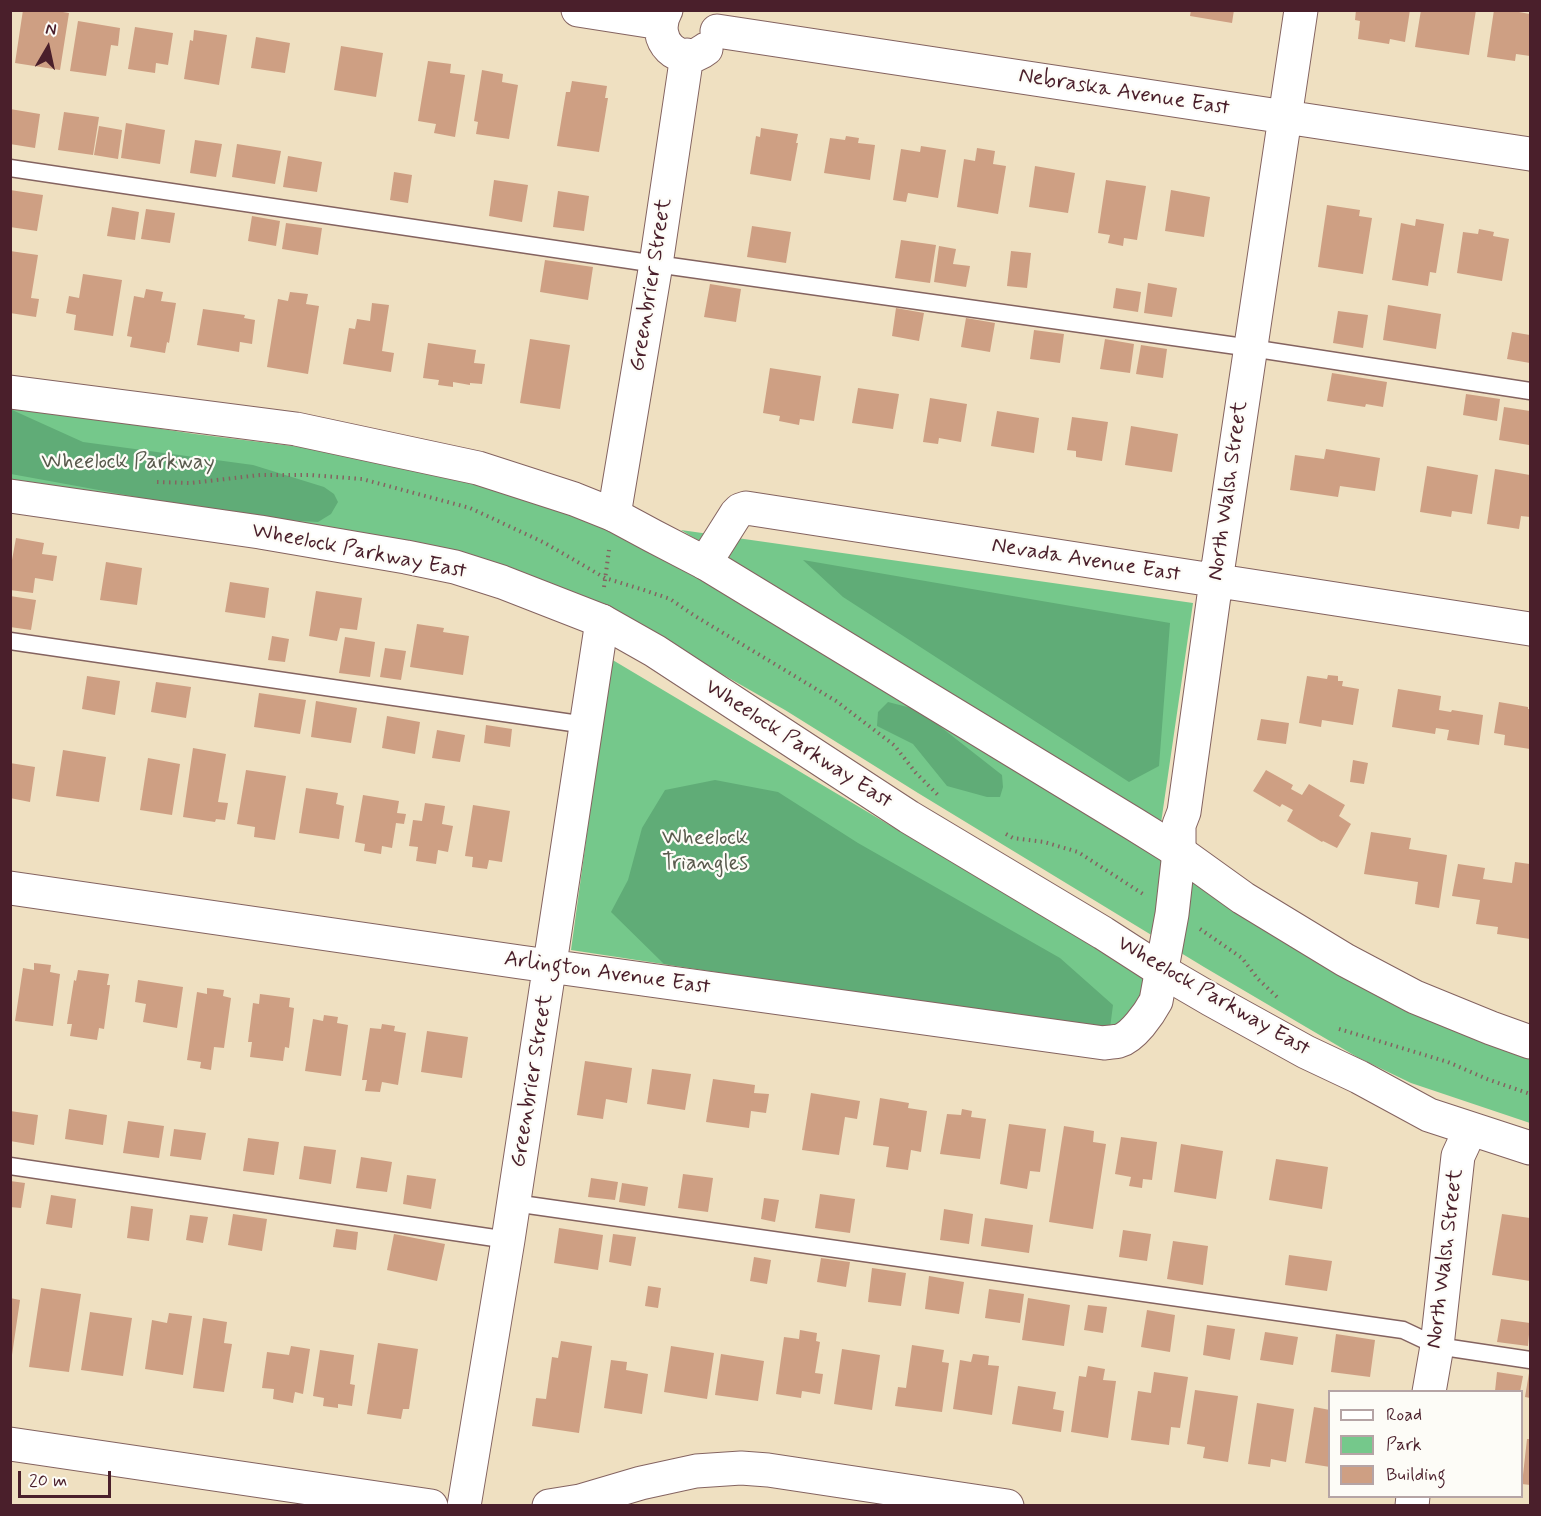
<!DOCTYPE html>
<style>
body{margin:0}
#map{position:relative;width:1541px;height:1516px;overflow:hidden;background:#efe0c1;font-family:Mynerve,sans-serif}
canvas{display:block}
.frame{position:absolute;inset:0;border:12px solid #4a1f2b;pointer-events:none}
.legend{position:absolute;left:1328px;top:1390px;width:195px;height:108px;box-sizing:border-box;background:#fdfcf7;border:2px solid #b5a4a5;margin:0;padding:8px 10px;list-style:none;font-size:18px;color:#4a1f2b}
.legend li{display:flex;align-items:center;gap:12px;height:30px}
.legend b{width:30px;border:2px solid #b5a4a5}
.north{position:absolute;left:18px;top:18px;width:60px;height:60px;-webkit-text-stroke:4px #fdfcf7;paint-order:stroke;rotate:9deg;font-size:16px;font-weight:700;line-height:24px;text-align:center;color:#4a1f2b}
.north::after{content:'';display:block;margin:auto;width:21px;height:27px;background:#4a1f2b;clip-path:polygon(50% 0,100% 100%,50% 72%,0 100%)}
.scale{position:absolute;left:18px;top:1471px;width:93px;height:27px;box-sizing:border-box;border:3px solid #4a1f2b;border-top:0;padding-left:8px;font-size:18px;line-height:21px;white-space:nowrap;color:#4a1f2b;-webkit-text-stroke:4px #fdfcf7;paint-order:stroke}
</style>
<div id="map">
<canvas width="1541" height="1516"></canvas>
<div class="frame"></div>
<ul class="legend">
<li><b style="height:8px;background:#fff"></b>Road</li>
<li><b style="height:16px;background:#75c88b"></b>Park</li>
<li><b style="height:16px;background:#ce9f83"></b>Building</li>
</ul>
<div class="north">N</div>
<div class="scale">20 m</div>
</div>
<script>
const ctx = document.querySelector('canvas').getContext('2d');
ctx.lineJoin = 'round';
function fillPath(path, color) { ctx.fillStyle = color; ctx.fill(path, 'evenodd'); }
function strokePath(path, color, width, dash) { ctx.strokeStyle = color; ctx.lineWidth = width; ctx.lineCap = dash ? 'butt' : 'round'; ctx.setLineDash(dash || []); ctx.stroke(path); }
function drawText(font, color, halo, rows, align = 'center') {
  ctx.font = font + ' Mynerve,sans-serif'; ctx.lineWidth = 4.5; ctx.setLineDash([]); ctx.textBaseline = 'middle'; ctx.strokeStyle = halo; ctx.fillStyle = color; for (const [text, x, y, turn = 0] of rows) {
    ctx.save(); ctx.translate(x, y); ctx.rotate((+turn || 0) * Math.PI / 180); ctx.textAlign = isNaN(turn) ? turn : align; if (halo) ctx.strokeText(text, 0, 0); ctx.fillText(text, 0, 0); ctx.restore();
  }
}
fillPath(new Path2D(`
 M10,406L195,434L317,449L430,469L595,519L664,551L1530,1053V1123L1411,1083L1357,1057L1204,967L918,793L785,710L590,599L11,484Z
 M681,530L1193,603L1161,823Z
 M611,659L1146,978L1138,1015L1110,1028L899,1000L571,950Z`), '#75c88b');
fillPath(new Path2D(`
 M10,409L83,442L253,465L324,487L334,494L338,502L331,514L318,522L252,518L11,474Z
 M803,560L1170,623L1159,766L1129,782L843,597Z
 M888,702L919,710L1002,775L1003,787L1000,797H987L947,786L913,744L877,726L878,712Z
 M715,780L778,792L858,843L1060,958L1113,1005L1110,1028L899,1000L664,964L611,912L628,880L642,828L665,790Z`), '#60ac77');
fillPath(new Path2D(`
 M23,10H51L69,13L60,70L15,63Z
 M1191,10H1234L1232,23L1190,16Z
 M1356,10H1410L1405,42L1390,39L1389,44L1358,39L1360,21L1355,20Z
 M1421,10H1476L1469,55L1415,47Z
 M1494,10H1508L1530,14V56L1516,54L1515,61L1487,57Z
 M78,21L120,28L118,46L111,45L106,76L70,71Z
 M135,27L173,33L168,65L156,63L155,73L128,69Z
 M194,30L227,35L219,85L184,79L190,40L193,41Z
 M256,37L290,43L285,73L251,68Z
 M341,46L383,53L376,97L334,90Z
 M428,61L451,64L450,73L465,75L455,137L434,133L436,124L418,121Z
 M482,70L503,74L502,82L518,85L509,139L476,134L478,122L474,121Z
 M572,81L607,86L605,98H608L599,152L557,146L566,92H570Z
 M10,109L40,114L35,148L10,144Z
 M64,112L99,117L93,155L58,150Z
 M126,123L165,130L160,164L121,158Z
 M99,126L122,130L118,159L94,155Z
 M761,128L798,134L796,143H798L791,181L750,174L756,136L760,137Z
 M846,136L859,138L858,143L875,145L870,180L824,173L830,138L845,140Z
 M195,140L222,144L216,177L190,173Z
 M237,144L281,151L275,184L232,177Z
 M921,146L946,150L938,198L908,193L906,202L893,200L901,149L920,152Z
 M977,148L995,151L993,164L1006,166L998,214L957,207L964,159L975,161Z
 M288,156L322,162L317,192L283,187Z
 M1035,166L1075,173L1068,213L1029,207Z
 M394,172L412,175L408,203L390,200Z
 M494,180L528,185L522,222L489,216Z
 M1106,180L1146,186L1137,240L1124,238L1123,246L1108,243L1110,235L1098,233Z
 M10,190L43,195L37,231L10,227Z
 M1171,190L1210,197L1204,237L1165,231Z
 M558,191L589,196L584,231L553,227Z
 M1327,205L1360,210L1359,216L1372,218L1363,274L1318,267Z
 M112,207L139,212L135,240L107,236Z
 M146,209L175,213L170,243L141,239Z
 M252,216L280,221L276,246L248,241Z
 M1416,219L1444,224L1436,273L1430,272L1428,286L1392,280L1401,223L1415,226Z
 M286,223L322,228L318,255L282,249Z
 M752,226L791,232L786,263L747,257Z
 M1479,229L1494,232L1493,236L1509,239L1502,281L1457,273L1463,232L1478,234Z
 M901,240L936,245L930,283L895,278Z
 M939,246L956,249L953,264L970,266L966,287L934,282Z
 M10,251L38,255L31,298L39,299L36,317L10,313Z
 M1011,251L1031,253L1027,288L1007,286Z
 M545,260L593,267L588,300L540,292Z
 M83,274L122,280L113,336L74,330L76,315L66,313L69,296L79,298Z
 M1148,283L1177,288L1172,317L1144,313Z
 M710,284L741,289L736,322L704,317Z
 M1116,288L1141,292L1138,312L1113,308Z
 M146,289L163,292L161,301L176,303L169,343L167,342L165,353L130,347L132,337L127,336L134,296L144,298Z
 M290,292L308,294L306,304L319,306L308,374L267,367L278,299L288,301Z
 M372,303L389,305L382,351L394,353L391,372L343,364L349,328L355,329L357,319L370,321Z
 M1388,305L1441,314L1436,349L1383,340Z
 M896,308L924,313L919,341L892,336Z
 M203,309L245,315L244,318L255,320L252,344L240,342L239,352L197,345Z
 M1338,311L1368,315L1363,348L1333,343Z
 M966,318L995,323L990,352L961,347Z
 M1034,330L1064,334L1060,363L1030,359Z
 M1512,332L1530,335V363L1507,359Z
 M530,339L570,345L560,409L520,403Z
 M1105,339L1134,344L1130,373L1100,369Z
 M428,343L476,350L474,363L485,364L482,384L470,383V385L453,382V387L438,385L439,380L423,378Z
 M1141,345L1167,349L1163,378L1136,374Z
 M770,368L821,376L814,421L800,419L799,425L779,421L780,416L763,413Z
 M1332,373L1387,382L1383,407L1366,404L1365,407L1327,401Z
 M858,388L899,394L893,429L852,423Z
 M1466,394L1500,399L1497,421L1463,415Z
 M930,398L967,404L961,442L939,438L938,444L923,442Z
 M1504,407L1530,411L1529,445L1499,440Z
 M997,411L1039,418L1034,453L991,446Z
 M1072,417L1108,422L1102,461L1076,457V451L1067,450Z
 M1131,426L1178,434L1172,472L1125,465Z
 M1326,449L1380,458L1375,491L1340,486L1338,497L1290,490L1295,455L1324,459Z
 M1427,466L1478,475L1472,514L1452,511L1451,517L1420,512Z
 M1495,469L1530,475V517L1521,516L1519,529L1487,524Z
 M16,538L44,543L42,554L57,556L53,581L35,578L33,593L10,590V571Z
 M106,562L142,568L137,605L100,600Z
 M230,582L269,588L265,618L225,612Z
 M316,591L362,598L357,630L340,628L337,641L309,636Z
 M10,596L36,600L31,630L10,627Z
 M417,624L444,628L443,632L469,636L463,675L410,667Z
 M272,636L289,639L285,662L268,660Z
 M345,637L375,642L370,677L339,673Z
 M385,648L406,651L401,680L380,677Z
 M1328,675L1338,676V681H1343L1342,686L1359,689L1353,725L1322,720L1321,727L1299,723L1307,676L1327,679Z
 M87,676L120,681L115,715L82,709Z
 M156,682L191,687L186,718L151,712Z
 M1398,689L1441,696L1439,710L1451,712L1452,710L1483,715L1479,745L1447,740L1449,730L1436,728L1435,734L1392,727Z
 M259,693L306,700L300,734L254,727Z
 M316,701L357,708L351,743L311,737Z
 M1499,702L1528,707V709H1530V749L1504,745L1505,735L1494,733Z
 M387,716L420,722L415,754L382,748Z
 M1261,719L1289,723L1286,744L1257,740Z
 M486,725L512,729L510,747L484,743Z
 M437,730L465,735L460,762L432,758Z
 M193,748L226,754L218,802L228,803L225,820L216,819L215,822L183,817Z
 M63,750L106,757L99,802L56,796Z
 M148,758L180,764L172,815L140,810Z
 M1353,760L1368,763L1364,784L1350,782Z
 M10,763L35,767L30,802L10,798Z
 M246,770L286,776L275,840L254,837L255,827L237,824Z
 M1266,770L1293,785L1291,789L1302,795L1309,784L1345,805L1339,816L1351,824L1337,848L1323,841L1322,842L1287,821L1293,810L1282,804L1280,807L1253,791Z
 M306,788L338,793L336,804L344,806L339,839L299,833Z
 M363,795L399,801L397,813L406,814L404,824L396,823L392,848L382,846L381,854L364,851L365,844L355,842Z
 M425,803L445,806L442,824L453,826L448,852L438,850L436,864L416,861L418,847L409,846L413,820L422,821Z
 M473,805L510,811L502,862L489,860L487,869L472,867L473,857L465,856Z
 M1371,832L1411,838L1409,849L1447,855L1439,908L1415,904L1418,882L1364,874Z
 M1515,862L1530,864V939L1497,934L1498,927L1476,924L1480,900L1452,896L1458,864L1485,868L1483,879L1512,883Z
 M34,963L51,965L50,972L60,974L53,1026L15,1021L23,968L34,970Z
 M78,970L109,974L107,985H110L104,1029L99,1028L97,1040L70,1036L72,1024H67L74,980L76,981Z
 M138,980L183,987L177,1028L143,1022L146,1004L135,1002Z
 M207,988L224,990L223,996L231,998L224,1048L214,1047L211,1070L200,1068L201,1062L187,1060L197,992L207,994Z
 M260,994L290,998L289,1007L294,1008L289,1048L285,1047L283,1061L250,1057L252,1042H248L253,1003L259,1004Z
 M324,1015L338,1017L337,1023L348,1025L341,1076L305,1071L313,1019L323,1021Z
 M382,1024L395,1026L394,1031L406,1033L398,1085L382,1082L380,1092L365,1091L367,1080H362L370,1028L381,1029Z
 M427,1031L468,1037L462,1078L421,1072Z
 M585,1061L632,1068L627,1103L606,1099L603,1119L577,1115Z
 M652,1069L691,1074L685,1110L647,1104Z
 M713,1079L755,1085L754,1093L769,1094L766,1113L751,1111L749,1128L706,1122Z
 M811,1093L860,1101L857,1119L845,1117L839,1155L802,1150Z
 M880,1098L909,1103L908,1108L927,1111L921,1152L911,1150L908,1170L886,1167L889,1147L873,1145Z
 M69,1109L107,1115L103,1145L65,1139Z
 M962,1109L972,1111L971,1117L986,1119L980,1159L940,1154L947,1114L961,1115Z
 M10,1111L38,1115L34,1145L10,1141Z
 M128,1121L164,1126L159,1158L123,1153Z
 M1009,1124L1046,1129L1040,1172L1030,1171L1027,1189L1000,1184Z
 M1064,1126L1094,1131L1093,1142L1106,1144L1093,1229L1049,1222Z
 M174,1129L206,1133L201,1160L170,1156Z
 M1121,1137L1157,1142L1152,1180L1143,1179L1142,1188L1129,1186L1131,1177L1115,1174Z
 M248,1138L279,1142L274,1175L243,1171Z
 M1181,1144L1223,1151L1216,1199L1174,1192Z
 M304,1146L336,1150L331,1184L299,1179Z
 M361,1157L392,1162L387,1192L356,1188Z
 M1276,1159L1328,1167L1322,1209L1269,1200Z
 M683,1174L713,1178L708,1212L678,1208Z
 M407,1175L436,1179L431,1209L403,1204Z
 M591,1178L618,1182L615,1200L588,1197Z
 M10,1181L25,1183L21,1208L10,1207Z
 M622,1183L648,1187L645,1206L619,1202Z
 M820,1194L855,1199L850,1233L815,1228Z
 M51,1195L76,1199L72,1228L46,1224Z
 M764,1198L779,1200L775,1222L761,1219Z
 M131,1206L153,1209L149,1241L127,1238Z
 M944,1209L973,1214L969,1244L940,1240Z
 M233,1214L267,1219L262,1251L228,1245Z
 M1502,1214L1530,1218V1281L1492,1275Z
 M190,1215L208,1217L203,1243L186,1240Z
 M985,1218L1033,1225L1029,1253L981,1246Z
 M559,1228L603,1235L598,1270L554,1263Z
 M336,1229L358,1232L356,1250L333,1247Z
 M1123,1230L1151,1234L1147,1261L1119,1257Z
 M394,1234L445,1244L437,1281L387,1270Z
 M613,1234L636,1237L631,1266L609,1262Z
 M1173,1241L1208,1246L1203,1285L1167,1279Z
 M1289,1255L1332,1261L1327,1291L1285,1285Z
 M754,1257L771,1260L767,1284L750,1281Z
 M821,1258L850,1262L846,1287L817,1282Z
 M872,1268L906,1273L901,1306L868,1302Z
 M929,1276L964,1282L959,1314L925,1309Z
 M648,1286L661,1288L658,1308L645,1306Z
 M41,1288L81,1294L69,1372L29,1367Z
 M989,1289L1024,1294L1020,1323L985,1318Z
 M10,1298L20,1300L12,1355H10Z
 M1028,1298L1070,1305L1064,1346L1022,1340Z
 M1088,1305L1107,1307L1103,1333L1084,1330Z
 M1147,1310L1175,1315L1170,1352L1141,1347Z
 M90,1312L132,1318L123,1376L81,1370Z
 M169,1313L192,1316L183,1375L145,1369L152,1320L167,1323Z
 M203,1318L227,1322L224,1343L232,1344L224,1392L193,1388Z
 M1501,1319L1530,1323L1528,1346L1497,1342Z
 M1207,1325L1235,1329L1230,1360L1203,1355Z
 M800,1330L817,1333L816,1341L820,1342L815,1373L823,1374L820,1394L802,1391L801,1398L776,1394L784,1337L799,1339Z
 M1265,1332L1298,1337L1293,1365L1260,1360Z
 M1336,1334L1375,1340L1370,1377L1331,1372Z
 M561,1341L592,1346L579,1433L532,1426L536,1398L546,1399L552,1357L558,1358Z
 M378,1343L418,1349L409,1409H403L401,1419L367,1414Z
 M912,1345L944,1350L942,1362L949,1363L942,1412L895,1406L898,1387L906,1388Z
 M291,1346L310,1349L303,1394L295,1392L293,1403L273,1399L274,1389L262,1388L267,1352L289,1355Z
 M671,1346L714,1353L707,1399L664,1392Z
 M842,1349L880,1355L872,1410L834,1404Z
 M320,1350L354,1355L350,1384L355,1385L352,1406L338,1404V1408L323,1406L324,1398L313,1396Z
 M721,1354L764,1361L758,1401L715,1395Z
 M973,1354L989,1356L988,1365L999,1366L992,1415L953,1409L960,1360L971,1362Z
 M611,1360L627,1362L626,1370L648,1374L642,1414L604,1408Z
 M1088,1366L1105,1369L1103,1380L1116,1381L1108,1438L1071,1432L1079,1376L1086,1377Z
 M1154,1372L1188,1377L1180,1428L1171,1427L1169,1445L1131,1440L1138,1391L1151,1393Z
 M1497,1372L1523,1376L1520,1392L1495,1391Z
 M1529,1373H1530V1398L1525,1397Z
 M1018,1386L1056,1392L1053,1409L1064,1411L1061,1432L1012,1424Z
 M1195,1390L1238,1396L1228,1462L1203,1458L1205,1447L1187,1444Z
 M1257,1403L1294,1409L1286,1462L1271,1459L1270,1467L1248,1464Z
 M1314,1407L1330,1410V1467L1305,1463Z
 M1527,1439H1530V1485L1522,1484Z`), '#ce9f83');
const service = new Path2D(`
 M10,168L656,264L1251,348L1530,391
 M10,641L586,725
 M10,1166L508,1240
 M514,1203L1403,1330L1437,1346L1530,1360`);
const minor = new Path2D(`
 M578,10L661,23
 M666,10C649,40 680,70 706,49
 M717,31L1530,154
 M614,515L656,264L687,55
 M705,563L736,514L740,510L746,508L1530,629
 M10,888L520,962L1104,1043C1109,1042 1114,1042 1119,1041C1133,1037 1149,1014 1156,1001L1172,914L1179,852V825L1184,812L1216,581L1301,10
 M1429,1392L1437,1346L1458,1156L1470,1130
 M10,1444L431,1506
 M464,1506L508,1240L602,621
 M549,1506L580,1501L641,1483L696,1471L741,1468L768,1470L1007,1506
 M1412,1506L1413,1496`);
const tertiary = new Path2D(`
 M10,392L296,429L478,468L574,499L614,515L653,536L705,563L1134,824L1179,852L1243,898L1345,960L1415,997L1491,1028L1530,1042
 M10,496L260,532L406,557L455,567L502,582L602,621L655,651L909,817L1103,933L1162,971L1210,999L1306,1052L1359,1077L1429,1115L1530,1148`);
strokePath(service, '#846360', 19);
strokePath(minor, '#846360', 35);
strokePath(tertiary, '#846360', 35);
strokePath(new Path2D(`
 M157,482L191,483L260,475H310L362,479L470,508L545,543L605,578L644,590L670,599L695,616L836,701L894,745L916,773L938,795
 M604,587L609,550
 M1006,834L1013,838L1044,842L1078,852L1143,894
 M1200,929L1242,958L1258,979L1277,997
 M1339,1029L1448,1062L1487,1079L1530,1094`), '#846360', 4, [1.5, 4.5]);
strokePath(service, '#fff', 16);
strokePath(minor, '#fff', 33);
strokePath(tertiary, '#fff', 33);
drawText('22px', '#4a1f2b', '#fdfcf7', [
 ["Nebraska Avenue East",1124,93,9],
 ["Greenbrier Street",652,285,-81],
 ["North Walsh Street",1229,491,-82],
 ["Wheelock Parkway East",359,552,11],
 ["Nevada Avenue East",1086,561,9],
 ["Wheelock Parkway East",798,745,33],
 ["Arlington Avenue East",607,974,8],
 ["Wheelock Parkway East",1213,997,30],
 ["Greenbrier Street",533,1081,-81],
 ["North Walsh Street",1446,1259,-83]
]);
drawText('22px', '#595a4d', '#fdfcf7', [
 ["Wheelock Parkway",128,463],
 ["Wheelock",705,839],
 ["Triangles",705,864]
]);
</script>
